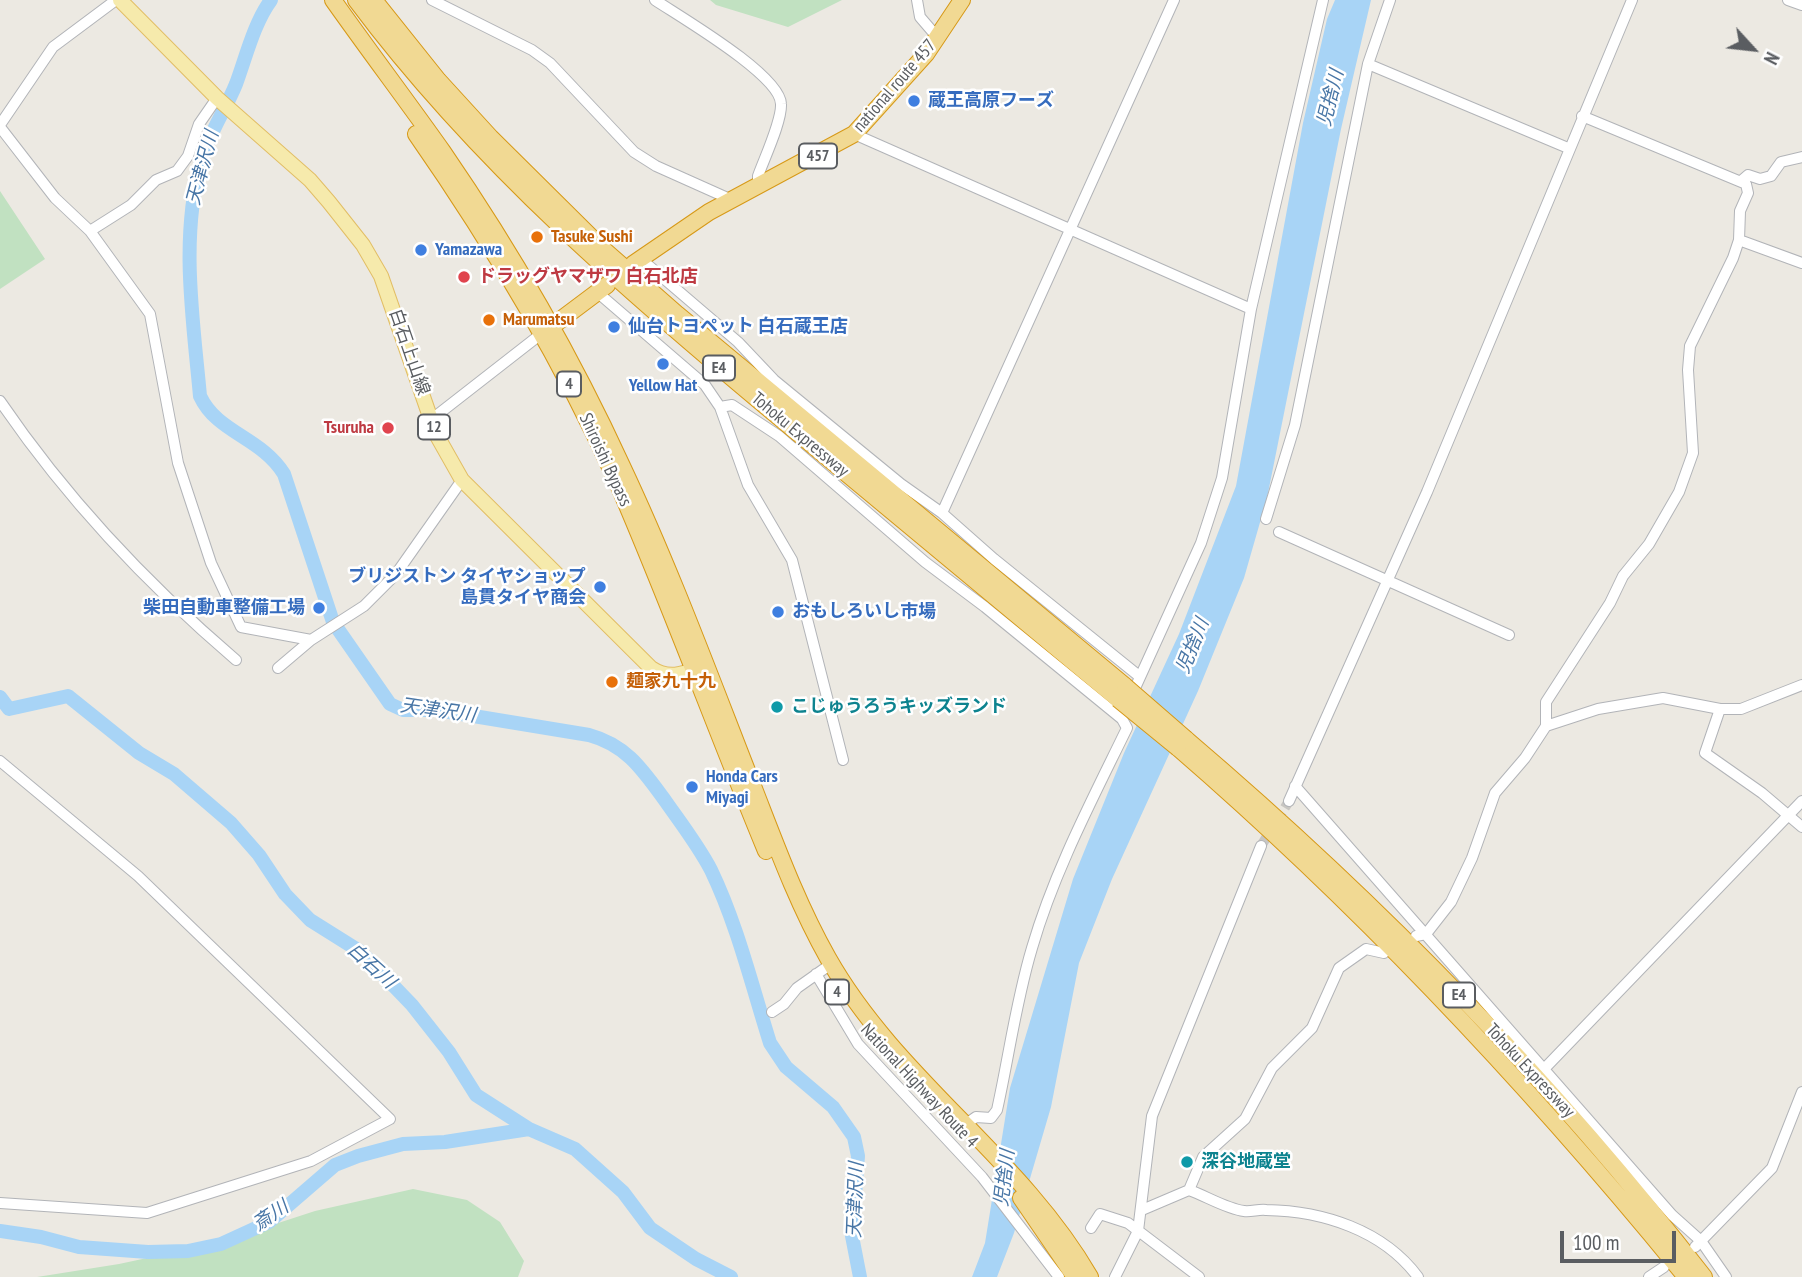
<!DOCTYPE html>
<meta charset="utf-8">
<style>
body{margin:0}
#map{position:relative;width:1802px;height:1277px;overflow:hidden;background:#ece9e2;font-family:"PT Sans Narrow",sans-serif}
canvas{display:block}
.north{position:absolute;left:1718px;top:14px;width:70px;height:70px;-webkit-text-stroke:5px #fff;paint-order:stroke;rotate:117deg;font-size:19px;font-weight:700;line-height:28px;text-align:center;color:#5a5d61}
.north::after{content:'';display:block;margin:auto;width:24px;height:32px;background:#5a5d61;clip-path:polygon(50% 0,100% 100%,50% 72%,0 100%)}
.scale{position:absolute;left:1560px;top:1231px;width:116px;height:32px;box-sizing:border-box;border:4px solid #5a5d61;border-top:0;padding-left:9px;font-size:21px;line-height:24px;white-space:nowrap;color:#5a5d61;-webkit-text-stroke:5px #fff;paint-order:stroke}
</style>
<div id="map">
<canvas width="1802" height="1277"></canvas>
<div class="north">N</div>
<div class="scale">100 m</div>
</div>
<script>
const ctx = document.querySelector('canvas').getContext('2d');
ctx.lineJoin = 'round';
function fillPath(path, color) { ctx.fillStyle = color; ctx.fill(path, 'evenodd'); }
function strokePath(path, color, width, dash) { ctx.strokeStyle = color; ctx.lineWidth = width; ctx.lineCap = dash ? 'butt' : 'round'; ctx.setLineDash(dash || []); ctx.stroke(path); }
function drawText(font, color, halo, rows, align = 'center') {
  ctx.font = font + ' "PT Sans Narrow","Noto Sans JP",sans-serif'; ctx.lineWidth = 5; ctx.setLineDash([]); ctx.textBaseline = 'middle'; ctx.strokeStyle = halo; ctx.fillStyle = color; for (const [text, x, y, turn = 0] of rows) {
    ctx.save(); ctx.translate(x, y); ctx.rotate((+turn || 0) * Math.PI / 180); ctx.textAlign = isNaN(turn) ? turn : align; if (halo) ctx.strokeText(text, 0, 0); ctx.fillText(text, 0, 0); ctx.restore();
  }
}
fillPath(new Path2D(`
 M710,0H842L788,27L716,5Z
 M0,191L45,259L0,289Z
 M413,1189L467,1200L500,1222L524,1261L518,1277H37L119,1264L217,1243L315,1211Z`), '#c1e1c1');
fillPath(new Path2D(`
 M1335,0H1371L1341,129L1267,498L1244,578L1198,691L1112,879L1079,963L1051,1107L1014,1233L997,1277H972L985,1243L1010,1088L1073,879L1124,753L1179,634L1236,486L1303,123L1327,19Z`), '#a8d4f6');
strokePath(new Path2D(`
 M271,0C254,23 246,57 236,84C225,111 209,133 201,162C180,238 193,319 200,396C217,433 261,437 284,474L333,622L390,704L403,710H437L589,735C626,745 642,769 664,799C680,822 698,845 711,870C737,924 752,986 770,1043L786,1067L833,1107L854,1137L858,1156L852,1236L860,1277
 M0,697L9,709L68,696L139,753L174,774L231,823L259,855L285,894L310,920L361,952L412,1005L449,1052L476,1095L529,1129L575,1149L623,1192L650,1228L696,1259L731,1277
 M0,1231L41,1237L79,1247L148,1252L188,1251L221,1244L269,1222L335,1165L358,1156L403,1144L445,1142L529,1129`), '#a8d4f6', 14);
strokePath(new Path2D(`
 M1261,846L1289,801`), '#c8c6c2', 10, [10, 5]);
const minor = new Path2D(`
 M432,0L532,50L550,63L634,152L656,166L732,200
 M655,0C682,18 780,75 781,104C782,121 764,159 758,176V187
 M917,0L920,17L938,38
 M1788,0L1802,5
 M1368,64L1568,148
 M0,125L53,47L116,0
 M0,127L55,198L90,231L150,314L178,463L211,563L241,627L311,640
 M854,134L1251,309
 M1741,181L1748,175L1760,179L1771,176L1781,162L1802,157
 M90,231L131,205L156,180L177,171L188,156L199,124L217,98
 M1739,240L1802,263
 M641,259L738,342L774,380L901,484L942,513L994,559L1139,676
 M597,292L705,385L720,407L748,485L792,560L843,760
 M0,401C66,498 147,584 236,660
 M720,407L732,405L779,436L925,562L985,607L1122,719L1127,728C1092,800 1054,872 1032,948C1016,1001 1009,1056 997,1110L991,1118L976,1117L966,1124
 M432,419L541,334
 M942,513L1174,0
 M1266,519L1295,425L1368,64L1390,0
 M1279,532L1509,635
 M278,668L311,640L364,606L396,574L462,480
 M1131,697L1201,543L1222,478L1251,309L1323,0
 M1720,709L1705,753L1762,793L1802,827
 M1546,726L1598,709L1663,698L1720,709H1741L1802,685
 M0,761L138,876L390,1119L311,1161L147,1213L0,1203
 M1295,786L1672,1215L1701,1241L1726,1277
 M1289,801L1427,492L1632,0
 M1416,936L1426,934L1451,902L1472,858L1495,793L1525,758L1546,726V702L1610,603L1623,576L1649,544L1679,492L1693,453L1688,370L1690,346L1733,258L1739,240L1740,211L1748,193L1746,184L1582,116
 M816,974L858,1044L982,1177L1059,1277
 M772,1012L784,1004L797,988L831,964
 M1545,1068L1802,801
 M1189,1190L1203,1157L1245,1119L1272,1068L1312,1028L1339,968L1366,949L1384,953
 M1142,1210L1189,1190C1206,1196 1227,1209 1244,1211C1251,1212 1259,1209 1266,1210C1323,1211 1383,1230 1418,1277
 M1091,1228L1100,1214L1128,1223L1199,1277
 M1695,1247L1772,1168L1802,1092
 M1115,1277L1138,1231L1152,1116L1261,846
 M1649,1277L1664,1267`);
const major = new Path2D(`
 M120,0L217,98L310,180L329,202L363,245L381,276L436,434L462,480L651,668C669,680 683,674 702,667`);
const highway = new Path2D(`
 M333,0C369,51 407,101 443,152C511,251 572,357 622,466C671,570 711,679 753,786C776,845 797,903 828,958C897,1080 1020,1156 1090,1277
 M356,0C479,165 635,298 793,429C901,519 1010,609 1118,699
 M374,0L438,80L491,138L603,249L677,314L1125,686
 M416,134C492,243 562,361 617,482C670,604 715,728 766,851
 M633,264L709,212L854,134L926,54L962,0
 M543,333L607,285
 M1186,739C1376,901 1551,1079 1704,1277
 M1178,748C1364,909 1531,1087 1686,1277
 M1021,1198L1075,1277`);
strokePath(minor, '#b2b4b8', 12);
strokePath(major, '#e2be65', 16);
strokePath(highway, '#d79917', 18);
strokePath(minor, '#fff', 10);
strokePath(major, '#f6eaac', 14);
strokePath(highway, '#f1d993', 16);
const highwayBridge = new Path2D(`
 M1125,686L1186,739
 M1118,699L1178,748`);
strokePath(highwayBridge, '#d79917', 18, []);
strokePath(highwayBridge, '#f1d993', 16);
for (const [x, y, r, color] of [
 [914,101,7,"#3f7fe0"],
 [537,237,7,"#e8710a"],
 [421,250,7,"#3f7fe0"],
 [464,277,7,"#e0444e"],
 [489,320,7,"#e8710a"],
 [614,327,7,"#3f7fe0"],
 [663,364,7,"#3f7fe0"],
 [388,428,7,"#e0444e"],
 [600,587,7,"#3f7fe0"],
 [319,608,7,"#3f7fe0"],
 [778,612,7,"#3f7fe0"],
 [612,682,7,"#e8710a"],
 [777,707,7,"#0f9aa8"],
 [692,787,7,"#3f7fe0"],
 [1187,1162,7,"#0f9aa8"]
]) { const dot = new Path2D(); dot.arc(x, y, r, 0, 2 * Math.PI); ctx.fillStyle = color; ctx.fill(dot); strokePath(dot, '#fff', 2.5); }
for (const [x, y, w] of [
 [818,156,38],
 [719,368,32],
 [569,384,24],
 [434,427,32],
 [837,992,24],
 [1459,995,32]
]) { const box = new Path2D(); box.roundRect(x - w / 2, y - 12.5, w, 25, 5); ctx.fillStyle = '#fff'; ctx.fill(box); strokePath(box, '#5a5d61', 2); }
drawText('bold 16px', '#5a5d61', null, [
 ["457",818,156],
 ["E4",719,368],
 ["4",569,384],
 ["12",434,427],
 ["4",837,992],
 ["E4",1459,995]
]);
drawText('18px', '#5a5d61', '#fff', [
 ["national route 457",895,86,-49],
 ["白石上山線",409,352,71],
 ["Tohoku Expressway",800,435,40],
 ["Shiroishi Bypass",605,460,65],
 ["Tohoku Expressway",1530,1071,47],
 ["National Highway Route 4",919,1086,47]
]);
drawText('bold 18px', '#366cbe', '#fff', [
 ["蔵王高原フーズ",928,101],
 ["Yamazawa",435,250],
 ["仙台トヨペット 白石蔵王店",628,327],
 ["Yellow Hat",663,386,"center"],
 ["ブリジストン タイヤショップ",586,577,"right"],
 ["島貫タイヤ商会",586,598,"right"],
 ["柴田自動車整備工場",305,608,"right"],
 ["おもしろいし市場",792,612],
 ["Honda Cars",706,777],
 ["Miyagi",706,798]
], 'left');
drawText('bold 18px', '#c56008', '#fff', [
 ["Tasuke Sushi",551,237],
 ["Marumatsu",503,320],
 ["麺家九十九",626,682]
], 'left');
drawText('bold 18px', '#be3a42', '#fff', [
 ["ドラッグヤマザワ 白石北店",478,277],
 ["Tsuruha",374,428,"right"]
], 'left');
drawText('bold 18px', '#0d838f', '#fff', [
 ["こじゅうろうキッズランド",791,707],
 ["深谷地蔵堂",1201,1162]
], 'left');
drawText('italic 19px', '#4876a6', '#fff', [
 ["児捨川",1331,98,-76],
 ["天津沢川",203,168,-75],
 ["児捨川",1193,646,-68],
 ["天津沢川",438,711,8],
 ["白石川",371,966,42],
 ["児捨川",1005,1178,-83],
 ["天津沢川",856,1200,-88],
 ["斎川",271,1216,-34]
]);
</script>
